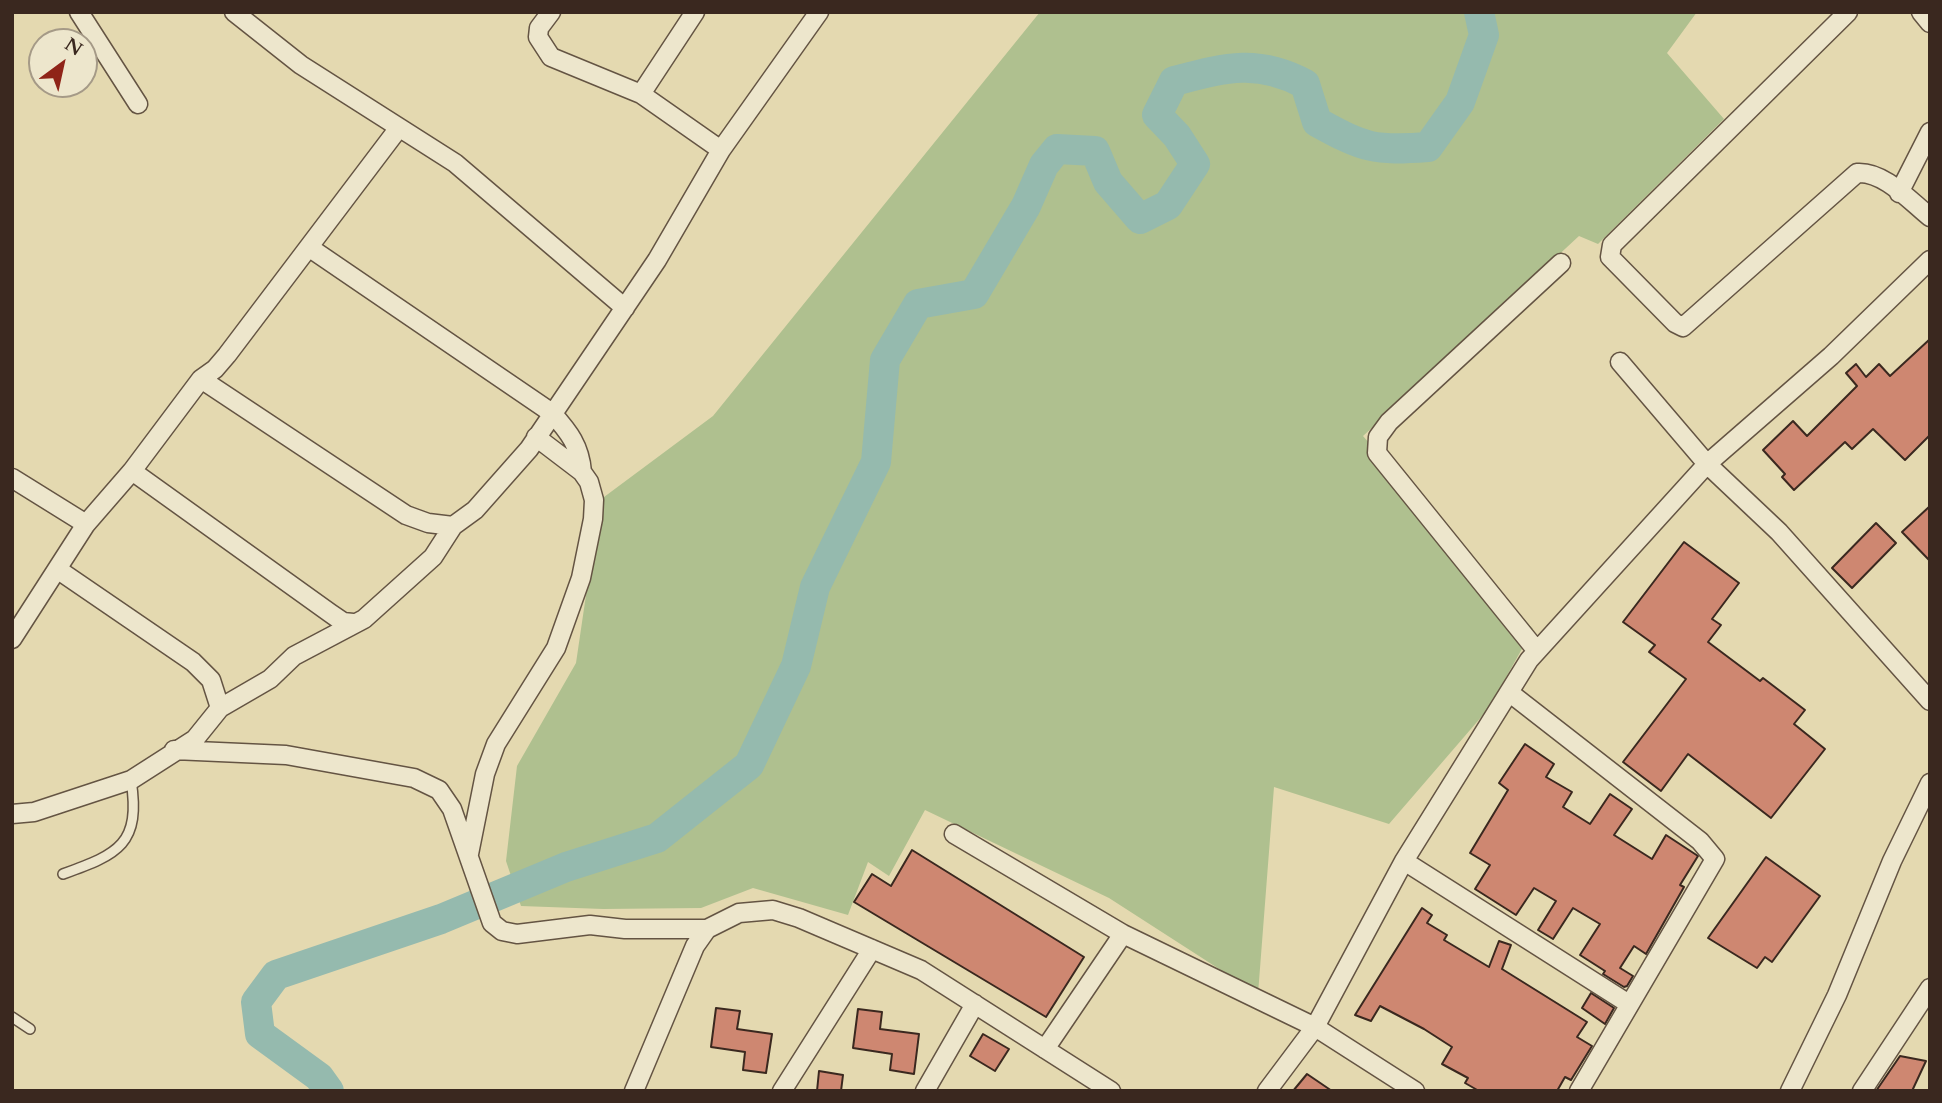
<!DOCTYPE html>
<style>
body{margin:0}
#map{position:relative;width:1942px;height:1103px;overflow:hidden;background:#e4d9b0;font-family:Cardo,serif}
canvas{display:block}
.frame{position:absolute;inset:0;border:14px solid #3a281f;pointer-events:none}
.north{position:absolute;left:28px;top:28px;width:70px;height:70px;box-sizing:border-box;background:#ede6cc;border:2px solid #a59a87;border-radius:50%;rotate:33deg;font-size:19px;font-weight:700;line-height:28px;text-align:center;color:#3a281f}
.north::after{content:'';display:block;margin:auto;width:24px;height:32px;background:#8f2418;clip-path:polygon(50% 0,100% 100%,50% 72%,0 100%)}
</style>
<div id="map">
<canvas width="1942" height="1103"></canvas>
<div class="frame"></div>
<div class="north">N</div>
</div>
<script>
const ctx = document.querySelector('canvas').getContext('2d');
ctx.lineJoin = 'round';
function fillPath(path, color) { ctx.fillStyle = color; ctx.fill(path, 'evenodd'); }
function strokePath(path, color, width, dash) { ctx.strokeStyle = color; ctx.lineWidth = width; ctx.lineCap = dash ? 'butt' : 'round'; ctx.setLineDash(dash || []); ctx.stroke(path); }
fillPath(new Path2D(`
 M1040,12H1697L1667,53L1724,119L1598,244L1579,236L1363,436L1533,629L1489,708L1389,824L1274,787L1258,994L1109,898L925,810L889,876L868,862L848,915L753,888L701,908L603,909L521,906L506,861L517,766L576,663L600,500L713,416Z`), '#afc08f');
strokePath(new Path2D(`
 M329,1091L319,1077L260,1034L256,1002L276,975L441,919L566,867L657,838L749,765L796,666L815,587L876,462L885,360L918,304L974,294L1026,206L1044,165L1057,149L1095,151L1108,182L1140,219L1168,205L1195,164L1177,136L1157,115L1174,81C1224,68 1257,58 1305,84L1317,122C1364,148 1374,151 1428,147L1460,102L1484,35L1479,12`), '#95baae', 30);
const building = new Path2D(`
 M1930,339V435L1905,460L1873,429L1852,449L1845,442L1794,490L1782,477L1785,474L1763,450L1793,421L1807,436L1857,386L1846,373L1856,364L1866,377L1879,364L1890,376Z
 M1930,506V561L1902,532Z
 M1876,523L1896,543L1852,588L1832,568Z
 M1684,542L1739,583L1712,619L1721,625L1708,642L1760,681L1763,678L1805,710L1794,724L1825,749L1771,818L1688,754L1661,791L1623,762L1686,679L1649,652L1655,645L1623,622Z
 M1525,744L1554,764L1546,777L1572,792L1563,807L1590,824L1610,794L1632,809L1614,835L1652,859L1666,835L1698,856L1680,885L1684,887L1646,954L1634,946L1620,968L1633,976L1627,986L1624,987L1603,974L1605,971L1580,955L1600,924L1573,908L1553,939L1538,930L1556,901L1534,888L1516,915L1475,889L1490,865L1470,853L1508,790L1499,783Z
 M912,850L1084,957L1046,1017L854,902L872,874L891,886Z
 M1766,857L1820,896L1772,962L1765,957L1757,968L1708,938Z
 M1422,908L1432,915L1427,923L1447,935L1444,940L1489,967L1499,941L1511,945L1502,969L1587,1022L1577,1037L1592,1046L1571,1080L1565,1077L1557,1091H1479L1465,1083L1468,1078L1442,1064L1452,1047L1424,1029L1380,1006L1371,1021L1355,1015Z
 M1591,993L1614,1008L1605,1024L1582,1008Z
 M716,1008L740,1011L737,1029L772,1034L766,1073L743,1070L745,1052L711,1047Z
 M858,1009L882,1012L880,1029L919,1034L914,1074L890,1070L892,1054L853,1048Z
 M983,1034L1009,1049L995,1071L970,1056Z
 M1900,1056L1926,1061L1912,1091H1876Z
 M819,1071L843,1075L841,1091H817Z
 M1307,1074L1332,1091H1293Z`);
fillPath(building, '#ce8771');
strokePath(building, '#3a281f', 2);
const lane = new Path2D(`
 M63,874C119,854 141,844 131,780
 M12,1017L30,1029`);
const street = new Path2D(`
 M79,12L138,104
 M234,12L301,65L455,163L625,308
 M551,12L539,28L538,37L551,57L641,94L721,150L819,12
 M1848,12L1612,245L1610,257L1675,323L1683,327L1857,173C1884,171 1910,201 1930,217
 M1921,12L1930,23
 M641,94L695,12
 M1899,193L1930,132
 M310,248L552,413C569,432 580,446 582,472
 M1620,362L1707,464L1779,532L1930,701
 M201,379L406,515L428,523L453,526
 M132,471L330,613L343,622L353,623
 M12,478L86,524
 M57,569L193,662L211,680L220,708
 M12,639L86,524L132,471L201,379L215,369L227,355L398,129
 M1537,651L1377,453L1378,437L1389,422L1561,263
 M1510,693L1700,841L1715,859L1579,1091
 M174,750L286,755L414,778L439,790L452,809L492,923L502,931L517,934L590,925L625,929H707
 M12,814L34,812L131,780L195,739L220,708L270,679L294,656L364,619L433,557L453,526L475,510L529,449L657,260L721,150
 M954,834L1123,934L1315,1027L1415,1091
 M469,854L485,774L496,744L556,648L581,578L593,519L594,500L589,482L582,472L536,437
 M1404,861L1629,1004
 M1045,1049L1123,934
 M634,1091L695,946L707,929L739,913L773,910L799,918L921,970L1111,1091
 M782,1091L872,949
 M925,1091L975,1004
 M1267,1091L1315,1027L1404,861L1529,660L1707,464L1831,356L1930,260
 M1790,1091L1837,995L1892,861L1930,783
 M1862,1091L1930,988`);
strokePath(lane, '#645443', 12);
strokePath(street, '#645443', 21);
strokePath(lane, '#ede6cc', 9);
strokePath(street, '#ede6cc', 18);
</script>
